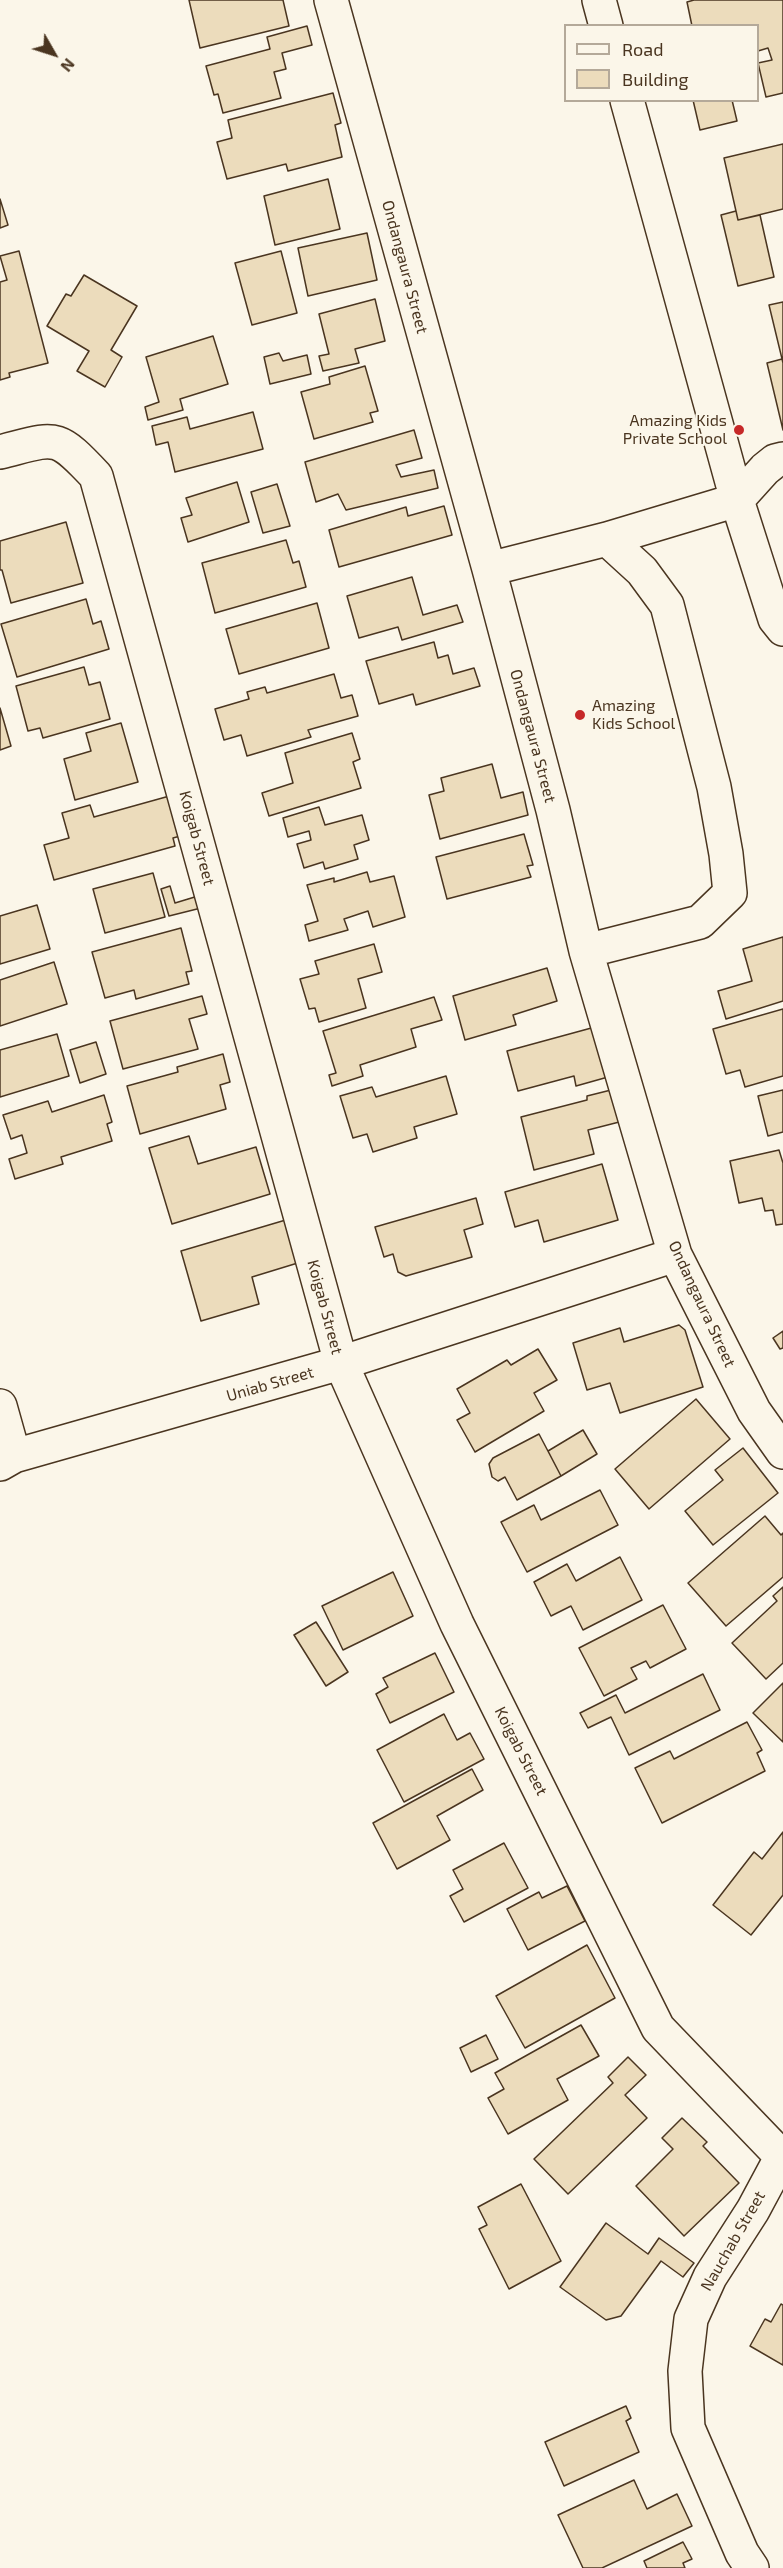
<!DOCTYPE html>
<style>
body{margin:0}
#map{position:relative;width:783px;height:2568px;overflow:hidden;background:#fbf6e9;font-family:"Exo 2",sans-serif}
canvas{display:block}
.legend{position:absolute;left:564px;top:24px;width:195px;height:78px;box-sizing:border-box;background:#fbf6e9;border:2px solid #b4a999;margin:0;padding:8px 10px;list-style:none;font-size:18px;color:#4a3520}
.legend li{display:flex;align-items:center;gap:12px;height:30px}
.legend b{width:30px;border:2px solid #b4a999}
.north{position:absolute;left:24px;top:24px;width:60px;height:60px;-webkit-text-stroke:4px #fbf6e9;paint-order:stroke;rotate:129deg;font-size:16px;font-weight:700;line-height:24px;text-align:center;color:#4a3520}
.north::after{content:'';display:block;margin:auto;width:21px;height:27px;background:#4a3520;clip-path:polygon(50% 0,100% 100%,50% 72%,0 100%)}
</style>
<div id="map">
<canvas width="783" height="2568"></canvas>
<ul class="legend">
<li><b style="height:8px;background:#fbf6e9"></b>Road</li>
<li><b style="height:16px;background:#ecdcbc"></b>Building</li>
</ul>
<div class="north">N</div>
</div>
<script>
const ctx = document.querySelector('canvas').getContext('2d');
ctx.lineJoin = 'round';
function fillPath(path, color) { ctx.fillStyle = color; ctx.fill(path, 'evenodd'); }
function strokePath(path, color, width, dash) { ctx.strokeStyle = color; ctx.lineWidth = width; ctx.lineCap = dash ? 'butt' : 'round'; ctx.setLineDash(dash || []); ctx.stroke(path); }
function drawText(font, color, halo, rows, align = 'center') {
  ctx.font = font + ' "Exo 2",sans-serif'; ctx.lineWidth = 4.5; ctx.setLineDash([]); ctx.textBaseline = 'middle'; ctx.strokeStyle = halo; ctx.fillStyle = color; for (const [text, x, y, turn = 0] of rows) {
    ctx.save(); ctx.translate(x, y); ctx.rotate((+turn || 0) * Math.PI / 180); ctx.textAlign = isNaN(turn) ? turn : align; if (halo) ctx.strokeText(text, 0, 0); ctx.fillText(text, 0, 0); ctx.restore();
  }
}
const building = new Path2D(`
 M189,0H283L289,26L200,48Z
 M694,0H783V93L766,97L758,63L772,60L768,48L758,51V26H692L687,2Z
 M307,26L312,45L282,53L286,69L274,72L281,98L223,113L218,94L214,95L206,66L270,49L267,37Z
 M333,93L341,123L335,125L342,157L288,171L286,164L227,179L217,142L232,138L228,120Z
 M693,100H732L737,121L700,130Z
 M783,144V209L738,220L724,158Z
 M328,179L340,229L275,245L264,196Z
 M0,199L8,225L0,228Z
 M736,211L738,220L760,215L774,277L738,286L721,215Z
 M367,233L377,280L308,296L298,248Z
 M19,251L48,363L9,373L10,377L0,380V282L7,280L0,256Z
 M281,251L297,313L252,325L235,263Z
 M84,275L137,306L111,350L122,357L105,387L77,371L89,351L47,326L66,294L71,296Z
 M375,299L385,341L355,349L359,363L323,371L319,356L329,354L319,314Z
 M783,302V363L769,305Z
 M213,336L228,384L180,399L183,410L148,420L145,407L159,402L146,357Z
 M279,353L283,361L307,355L311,374L270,384L264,357Z
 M782,359L783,363V430L767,363Z
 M365,366L378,411L370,413L373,422L314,439L301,392L330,384L329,377Z
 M253,412L263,449L175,472L168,442L156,445L152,426L187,417L190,429Z
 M414,430L422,458L396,465L401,477L434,470L438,488L346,510L338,494L316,502L305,462Z
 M237,482L249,522L188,542L181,518L192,515L186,498Z
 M277,484L290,526L263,533L251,492Z
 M444,506L452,535L339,567L329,530L406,507L408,516Z
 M66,522L83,583L11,603L2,570H0V541Z
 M286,540L293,563L299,561L306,587L215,613L202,563Z
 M412,577L423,615L457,605L463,622L402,640L398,627L359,638L347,596Z
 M86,599L93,624L101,621L109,649L17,677L1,624Z
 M317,603L329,648L239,674L226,629Z
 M434,642L438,658L448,655L453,674L474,668L480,686L416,705L413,694L379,704L366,661Z
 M84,667L89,685L100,682L110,719L43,738L40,728L28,731L16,686Z
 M334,674L341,698L352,695L358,716L308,730L311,737L247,756L241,735L224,740L215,709L249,699L247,692L265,687L267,693Z
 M0,708L11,746L0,750Z
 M121,723L138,782L75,800L64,759L91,751L86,733Z
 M352,733L360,759L353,762L361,788L269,816L262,793L293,783L285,753Z
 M492,764L501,798L523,792L528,815L440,839L429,795L444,791L441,778Z
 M173,795L184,835L173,838L175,846L54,880L44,845L69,838L62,813L90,805L94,817Z
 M319,807L325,825L362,815L369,840L354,845L358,859L325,869L323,862L304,868L297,844L311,840L309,831L288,837L283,818Z
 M524,834L533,865L527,866L531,877L447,899L436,857Z
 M367,872L370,882L394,876L405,917L373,927L368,911L344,919L348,930L309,941L305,925L318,921L307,885L334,878V882Z
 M153,873L165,917L105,933L93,889Z
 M170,886L175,903L198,896L201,908L169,916L161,889Z
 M37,905L50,949L0,964V916Z
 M181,928L192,971L186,972L189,984L136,999L134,990L105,998L92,952Z
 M783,937V1001L726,1019L718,991L752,981L743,949Z
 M374,944L382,972L358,979L366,1008L319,1022L315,1008L309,1009L300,979L319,974L315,961Z
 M54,962L67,1004L0,1026V980Z
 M547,968L557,1001L513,1015L516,1025L465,1040L453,996Z
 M202,996L207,1014L189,1019L198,1049L123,1069L110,1021Z
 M434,997L442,1020L411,1029L416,1047L360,1065L363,1076L332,1086L329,1075L336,1073L323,1031Z
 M783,1009V1076L745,1087L740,1070L726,1074L713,1029Z
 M595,1027L608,1077L576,1086L574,1076L518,1091L507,1051Z
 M57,1034L69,1076L0,1097V1050Z
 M96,1042L106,1074L80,1083L70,1050Z
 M223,1054L230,1082L220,1085L226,1109L140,1134L127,1086L178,1072L177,1067Z
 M446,1076L457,1114L414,1127L417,1138L373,1152L367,1134L353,1138L340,1096L372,1087L376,1097Z
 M619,1088L627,1120L588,1130L594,1154L534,1170L521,1117L587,1100V1096Z
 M783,1090V1132L768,1136L758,1096Z
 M104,1095L112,1122L107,1124L112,1141L61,1157L63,1164L15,1179L9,1159L27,1153L22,1135L11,1139L3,1115L48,1101L52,1112Z
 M189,1136L198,1164L256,1147L270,1194L172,1224L149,1148Z
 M779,1150L783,1163V1224L776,1225L773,1210L765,1211L762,1198L739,1203L730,1161Z
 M602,1164L618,1220L544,1242L538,1220L515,1227L505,1192Z
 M476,1198L483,1224L464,1230L472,1257L406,1276L398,1272L393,1254L384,1257L375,1227Z
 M289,1219L301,1262L252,1277L259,1304L201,1321L181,1251Z
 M679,1325L685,1330L703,1387L620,1413L610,1383L587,1390L573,1343L620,1328L624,1342Z
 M783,1331V1348L780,1349L773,1338Z
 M538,1349L557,1380L534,1393L544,1411L475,1452L457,1420L470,1413L457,1389L507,1360L511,1365Z
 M696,1399L730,1439L649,1509L615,1469Z
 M583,1430L597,1454L561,1476L548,1451Z
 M539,1434L561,1476L517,1500L505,1477L498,1481L492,1477L489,1464L493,1458Z
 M743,1448L778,1493L713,1545L685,1511L723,1480L715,1470Z
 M600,1490L618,1525L527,1572L501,1522L534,1505L541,1520Z
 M765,1516L781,1535L783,1533V1577L726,1626L688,1583Z
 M620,1557L642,1600L583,1630L571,1606L551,1616L534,1582L567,1564L576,1581Z
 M393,1572L413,1616L343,1650L322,1606Z
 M783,1587V1663L766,1679L732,1643L777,1601L773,1596Z
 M663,1605L686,1649L650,1668L646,1661L631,1668L637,1679L604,1696L579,1648Z
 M316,1622L348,1672L326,1686L294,1635Z
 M435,1653L454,1692L390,1723L376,1694L388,1687L383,1678Z
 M703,1674L720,1710L629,1755L611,1717L588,1728L580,1713L616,1695L625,1713Z
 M783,1683V1742L753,1713Z
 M444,1714L457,1740L470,1733L484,1759L404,1802L377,1750Z
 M747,1722L762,1750L757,1753L765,1771L662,1823L635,1768L670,1751L674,1759Z
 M472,1769L483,1790L437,1816L450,1840L397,1869L373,1823Z
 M783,1832V1895L751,1935L713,1905L754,1852L762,1859Z
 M504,1843L528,1888L464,1922L450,1896L463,1889L453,1870Z
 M567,1886L585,1921L528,1950L507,1909L539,1892L542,1898Z
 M587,1945L615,1998L525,2048L496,1996Z
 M581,2025L599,2056L557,2079L568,2100L508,2134L488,2098L504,2089L495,2073Z
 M486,2035L498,2059L471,2072L460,2048Z
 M628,2057L646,2075L625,2095L647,2118L568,2194L534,2159L613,2083L608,2077Z
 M682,2118L707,2142L703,2146L739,2183L684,2236L636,2186L673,2149L662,2138Z
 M521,2184L561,2261L509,2289L479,2229L487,2225L478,2207Z
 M606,2223L648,2254L659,2238L694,2263L683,2277L661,2261L621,2316L606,2320L560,2287Z
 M781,2304L783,2305V2365L750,2346L765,2319L771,2322Z
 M626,2406L631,2418L626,2421L639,2452L564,2486L545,2442Z
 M634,2480L647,2509L677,2494L692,2526L602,2568H583L558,2515Z
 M683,2542L692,2559L683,2563L685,2568H647L644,2561Z`);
fillPath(building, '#ecdcbc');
strokePath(building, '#4a3520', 1.5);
const minor = new Path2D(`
 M331,0L489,569L553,810L586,951L675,1255L754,1411L783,1452
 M599,0L606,26
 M627,100L737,500L775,619L783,629
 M0,452C56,438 55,432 96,476L341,1363L457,1624L658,2028L781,2156
 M607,539L737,500L765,469L775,461L783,459
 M489,569L607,539L642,571L667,605L714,787L726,854L730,893L700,922L586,951
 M0,1406L14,1456
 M0,1464L14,1456L341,1363L675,1255
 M752,2568L742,2553L688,2428L685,2371L691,2319L710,2277L753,2210L783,2154`);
strokePath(minor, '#4a3520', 36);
strokePath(minor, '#fbf6e9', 33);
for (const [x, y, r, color] of [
 [739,430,6,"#c62828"],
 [580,715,6,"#c62828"]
]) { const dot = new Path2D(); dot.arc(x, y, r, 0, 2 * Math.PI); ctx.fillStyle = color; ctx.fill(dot); strokePath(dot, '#fbf6e9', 2); }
drawText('16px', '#4a3520', '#fbf6e9', [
 ["Ondangaura Street",405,267,75],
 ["Ondangaura Street",533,736,75],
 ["Koigab Street",197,838,75],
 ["Ondangaura Street",702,1304,65],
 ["Koigab Street",325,1307,75],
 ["Uniab Street",270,1384,-16],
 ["Koigab Street",521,1751,63],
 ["Nauchab Street",733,2241,-60]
]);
drawText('16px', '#4a3520', '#fbf6e9', [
 ["Amazing Kids",727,421],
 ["Private School",727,439],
 ["Amazing",592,706,"left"],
 ["Kids School",592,724,"left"]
], 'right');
</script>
